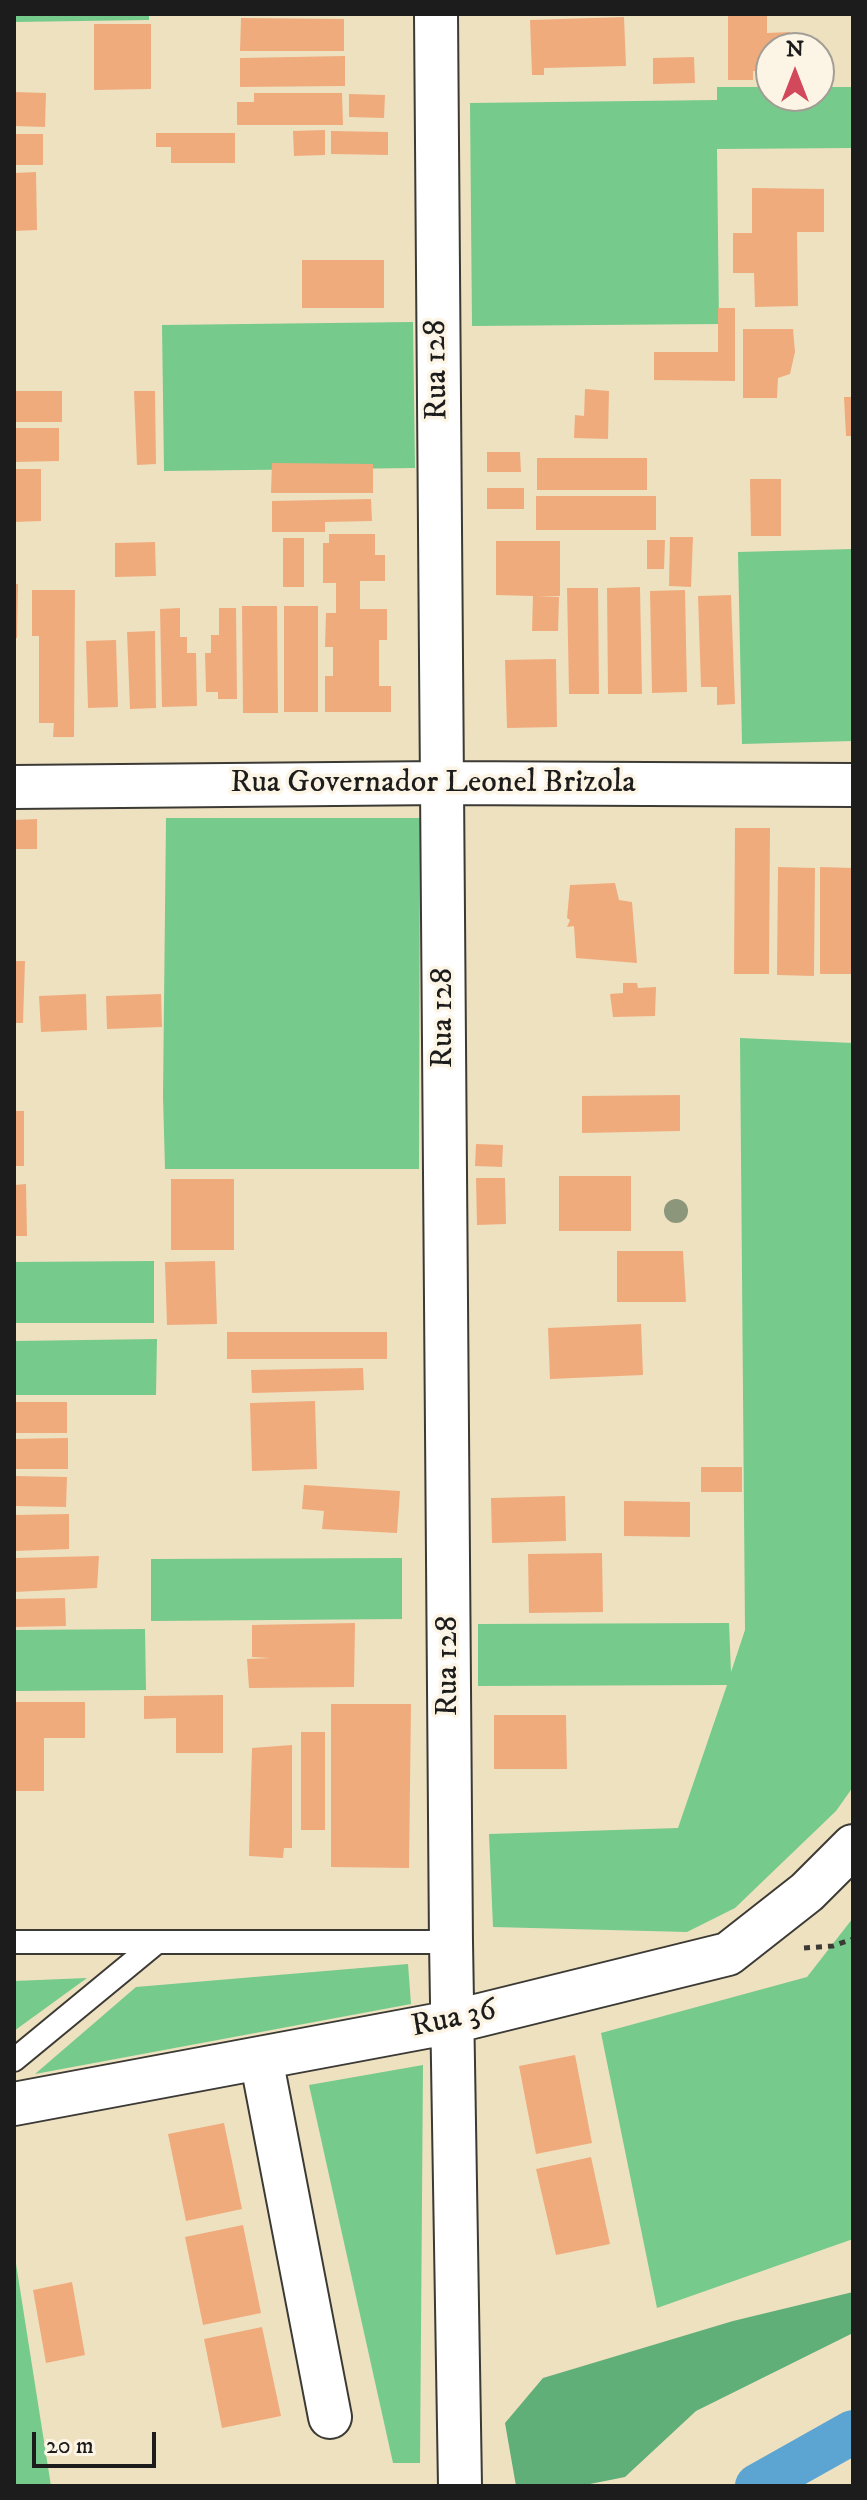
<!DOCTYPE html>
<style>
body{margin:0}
#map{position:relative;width:867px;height:2500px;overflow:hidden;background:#eee1c0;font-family:"IM FELL DW Pica",serif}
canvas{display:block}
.frame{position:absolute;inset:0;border:16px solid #1c1c1c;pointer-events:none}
.north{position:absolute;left:755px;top:32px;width:80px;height:80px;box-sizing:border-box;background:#fcf5e5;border:2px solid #a29e95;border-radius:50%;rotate:0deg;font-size:22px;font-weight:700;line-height:32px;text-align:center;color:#1c1c1c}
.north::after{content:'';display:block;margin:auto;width:28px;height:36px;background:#d1495b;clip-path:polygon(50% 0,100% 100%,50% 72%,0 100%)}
.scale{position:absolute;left:32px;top:2432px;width:124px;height:36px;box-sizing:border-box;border:4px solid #1c1c1c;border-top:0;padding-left:10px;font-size:24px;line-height:28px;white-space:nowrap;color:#1c1c1c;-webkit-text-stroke:6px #fcf5e5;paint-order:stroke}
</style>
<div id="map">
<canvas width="867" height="2500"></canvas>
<div class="frame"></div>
<div class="north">N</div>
<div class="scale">20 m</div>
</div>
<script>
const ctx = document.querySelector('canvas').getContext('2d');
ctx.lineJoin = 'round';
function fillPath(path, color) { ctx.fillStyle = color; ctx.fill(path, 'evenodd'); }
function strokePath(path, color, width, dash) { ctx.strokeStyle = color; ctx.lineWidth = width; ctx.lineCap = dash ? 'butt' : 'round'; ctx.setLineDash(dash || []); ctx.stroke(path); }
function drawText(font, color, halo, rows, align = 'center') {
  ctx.font = font + ' "IM FELL DW Pica",serif'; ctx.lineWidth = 7; ctx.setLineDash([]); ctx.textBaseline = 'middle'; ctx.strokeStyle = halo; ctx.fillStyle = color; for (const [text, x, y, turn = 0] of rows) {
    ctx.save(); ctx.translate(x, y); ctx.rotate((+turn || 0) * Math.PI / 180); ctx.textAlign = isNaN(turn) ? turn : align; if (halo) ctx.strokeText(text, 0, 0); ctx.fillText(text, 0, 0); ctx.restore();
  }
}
fillPath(new Path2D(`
 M14,14H149V20L14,22Z
 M717,87H771V96H819V87H853V148L717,149L719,324L472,326L470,103L717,100Z
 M413,322L415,468L164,471L162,325Z
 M853,549V741L742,744L738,552Z
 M166,818H420L419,1169H165L163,1096Z
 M740,1038L853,1043V1787L836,1811L735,1908L687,1932L493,1927L489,1834L678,1828L727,1685L478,1686V1624L729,1623L731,1672L745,1630Z
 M154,1261V1323H14V1262Z
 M157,1339L156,1395H14V1341Z
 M402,1558V1619L151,1621V1559Z
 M145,1629L146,1690L14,1691V1630Z
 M853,1918V2239L657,2308L601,2033L807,1977Z
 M408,1964L411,2004L35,2074L136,1987Z
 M87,1978L14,2031V1981Z
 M423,2065L420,2463H393L309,2085Z
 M14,2251L51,2486H14Z`), '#76ca8c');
fillPath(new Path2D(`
 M853,2292V2333L696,2411L625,2477L580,2486H516L505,2423L543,2378L733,2321Z`), '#60ae78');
strokePath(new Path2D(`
 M757,2486L853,2432`), '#5ca5d3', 44);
fillPath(new Path2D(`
 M728,15H767V33L790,32V48H771V76H765V71H753V80H728Z
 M624,17L626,66L544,68V75H532L530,20Z
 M241,18L344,19V51H240Z
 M94,24H151V89L94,90Z
 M345,56V86L240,87V58Z
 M694,57L695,83L653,84V58Z
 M14,92L46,93L45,127L14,126Z
 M254,93H342L343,125H237V102H254Z
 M349,94L385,95L384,118L349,117Z
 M325,130V155L294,156L293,131Z
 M331,131L388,132V155L331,154Z
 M156,133H235V163H171V147H156Z
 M14,134H43V165H14Z
 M36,172L37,230L14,231V173Z
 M752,188L824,189V232H797L798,306L755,307L754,273H733V233H752Z
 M302,260H384V308H302Z
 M718,308H735V381L654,380V352H718Z
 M743,329H793L795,352L790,374L778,378L777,398H743Z
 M585,389L609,391L608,439L574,438L575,415L584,416Z
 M14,391H62V422H14Z
 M134,391H155L156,464L137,465Z
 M844,397H853V436H846Z
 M14,428H59V461L14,462Z
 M487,452H520L521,472H487Z
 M537,458H647V490H537Z
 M272,463L373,464V493H271Z
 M14,469H41V521L14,522Z
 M750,479H781V536H751Z
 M487,488H524V509H487Z
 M536,496H656V530H536Z
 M371,499L372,521L325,522V532H272V501Z
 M329,534H375V555H385V581H360V609H387V640H379V686H391V712H325V676H333V647H325L326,613H336V583H323V543H329Z
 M670,537H693L691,587L669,586Z
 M283,538H304V587H283Z
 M647,540H665L664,569H647Z
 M496,541H560V596H538L559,597L558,631H532L533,596L496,595Z
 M155,542L156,576L115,577V543Z
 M14,584H18L17,638H14Z
 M640,587L642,694H608L607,588Z
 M567,588H598L599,694H569Z
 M32,590H75L74,737H53L54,723H39V636H32Z
 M685,590L687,692L652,693L650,591Z
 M731,595L735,704L717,705V687H701L698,596Z
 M242,606H277L278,713H243Z
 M284,606H318V712H284Z
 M180,608V637H187V653H196L197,706L162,707L160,609Z
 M219,608H236L237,699H218V692H206L205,653H211V635H219Z
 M155,631L156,708L130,709L127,632Z
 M116,640L118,707L88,708L86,641Z
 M556,659L557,727L507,728L505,660Z
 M37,819V849H14V820Z
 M735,828H770L769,974H734Z
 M778,867L815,868L814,976L777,975Z
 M820,867L853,868V974H820Z
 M615,883L619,900L632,902L637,963L576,958L574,926L567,927L570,920L567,918L570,885Z
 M14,961H25L23,1023H14Z
 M623,983H637L638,988L656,987L655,1016L613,1017L610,994L623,993Z
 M86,994L87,1030L41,1032L39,996Z
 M161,994L162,1027L107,1029L106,996Z
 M680,1095V1131L582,1133V1096Z
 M14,1111H24V1166H14Z
 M476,1144L503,1145L502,1167L475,1166Z
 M559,1176H631V1231H559Z
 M476,1178H505L506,1224L477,1225Z
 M171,1179H234V1250H171Z
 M26,1184L27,1236H14V1185Z
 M617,1251H683L686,1302H617Z
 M215,1261L217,1324L167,1325L165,1262Z
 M641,1324L643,1375L550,1379L548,1328Z
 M227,1332H387V1359H227Z
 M363,1368L364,1390L252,1393L251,1370Z
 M315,1401L317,1469L252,1471L250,1403Z
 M14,1402H67V1433H14Z
 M68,1438V1469H14V1439Z
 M701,1467H742V1492H701Z
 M14,1476L67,1477L66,1507L14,1506Z
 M304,1485L400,1491L397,1533L322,1529L324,1511L302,1509Z
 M565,1496L566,1541L492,1543L491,1498Z
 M624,1501L690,1502V1537L624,1536Z
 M69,1514V1549L14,1551V1515Z
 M602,1553L603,1612L529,1613L528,1554Z
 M99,1556L97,1588L14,1592V1558Z
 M65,1598L66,1626L14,1627V1599Z
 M355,1623L354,1687L249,1688L247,1659L270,1658L252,1657V1625Z
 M223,1695V1753H176V1718L144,1719V1696Z
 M14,1702H85V1738H44V1791H14Z
 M331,1704H411L409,1868L331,1867Z
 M494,1715H566L567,1769H494Z
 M301,1732H325V1830H301Z
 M292,1745V1848H284L283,1858L249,1856L252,1748Z
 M575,2055L592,2143L536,2154L519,2066Z
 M224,2123L242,2209L186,2221L168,2134Z
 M591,2157L610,2244L556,2255L536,2169Z
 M243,2225L261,2313L203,2325L185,2237Z
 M72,2282L85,2355L46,2363L33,2290Z
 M262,2327L281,2416L222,2428L204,2339Z`), '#f0ab7d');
const service = new Path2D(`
 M14,1942H451
 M14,2060L156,1943`);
const minor = new Path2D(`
 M436,14L451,1942L460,2486
 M14,787L442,783L853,785
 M261,2058L330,2417
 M14,2104L452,2022L728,1954L807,1892L853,1846`);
strokePath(service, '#3c3a35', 26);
strokePath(minor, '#3c3a35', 46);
strokePath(new Path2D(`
 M804,1948L833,1946L853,1939`), '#3c3a35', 5, [6, 6]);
strokePath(service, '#fff', 22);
strokePath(minor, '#fff', 42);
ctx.fillStyle = '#8c967b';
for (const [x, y] of [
 [676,1211]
]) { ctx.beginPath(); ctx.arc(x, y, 12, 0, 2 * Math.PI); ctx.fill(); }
drawText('32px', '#1c1c1c', '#fcf5e5', [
 ["Rua 128",438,370,-91],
 ["Rua Governador Leonel Brizola",433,784],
 ["Rua 128",444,1018,-90],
 ["Rua 128",449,1666,-90],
 ["Rua 36",454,2020,-12]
]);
</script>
